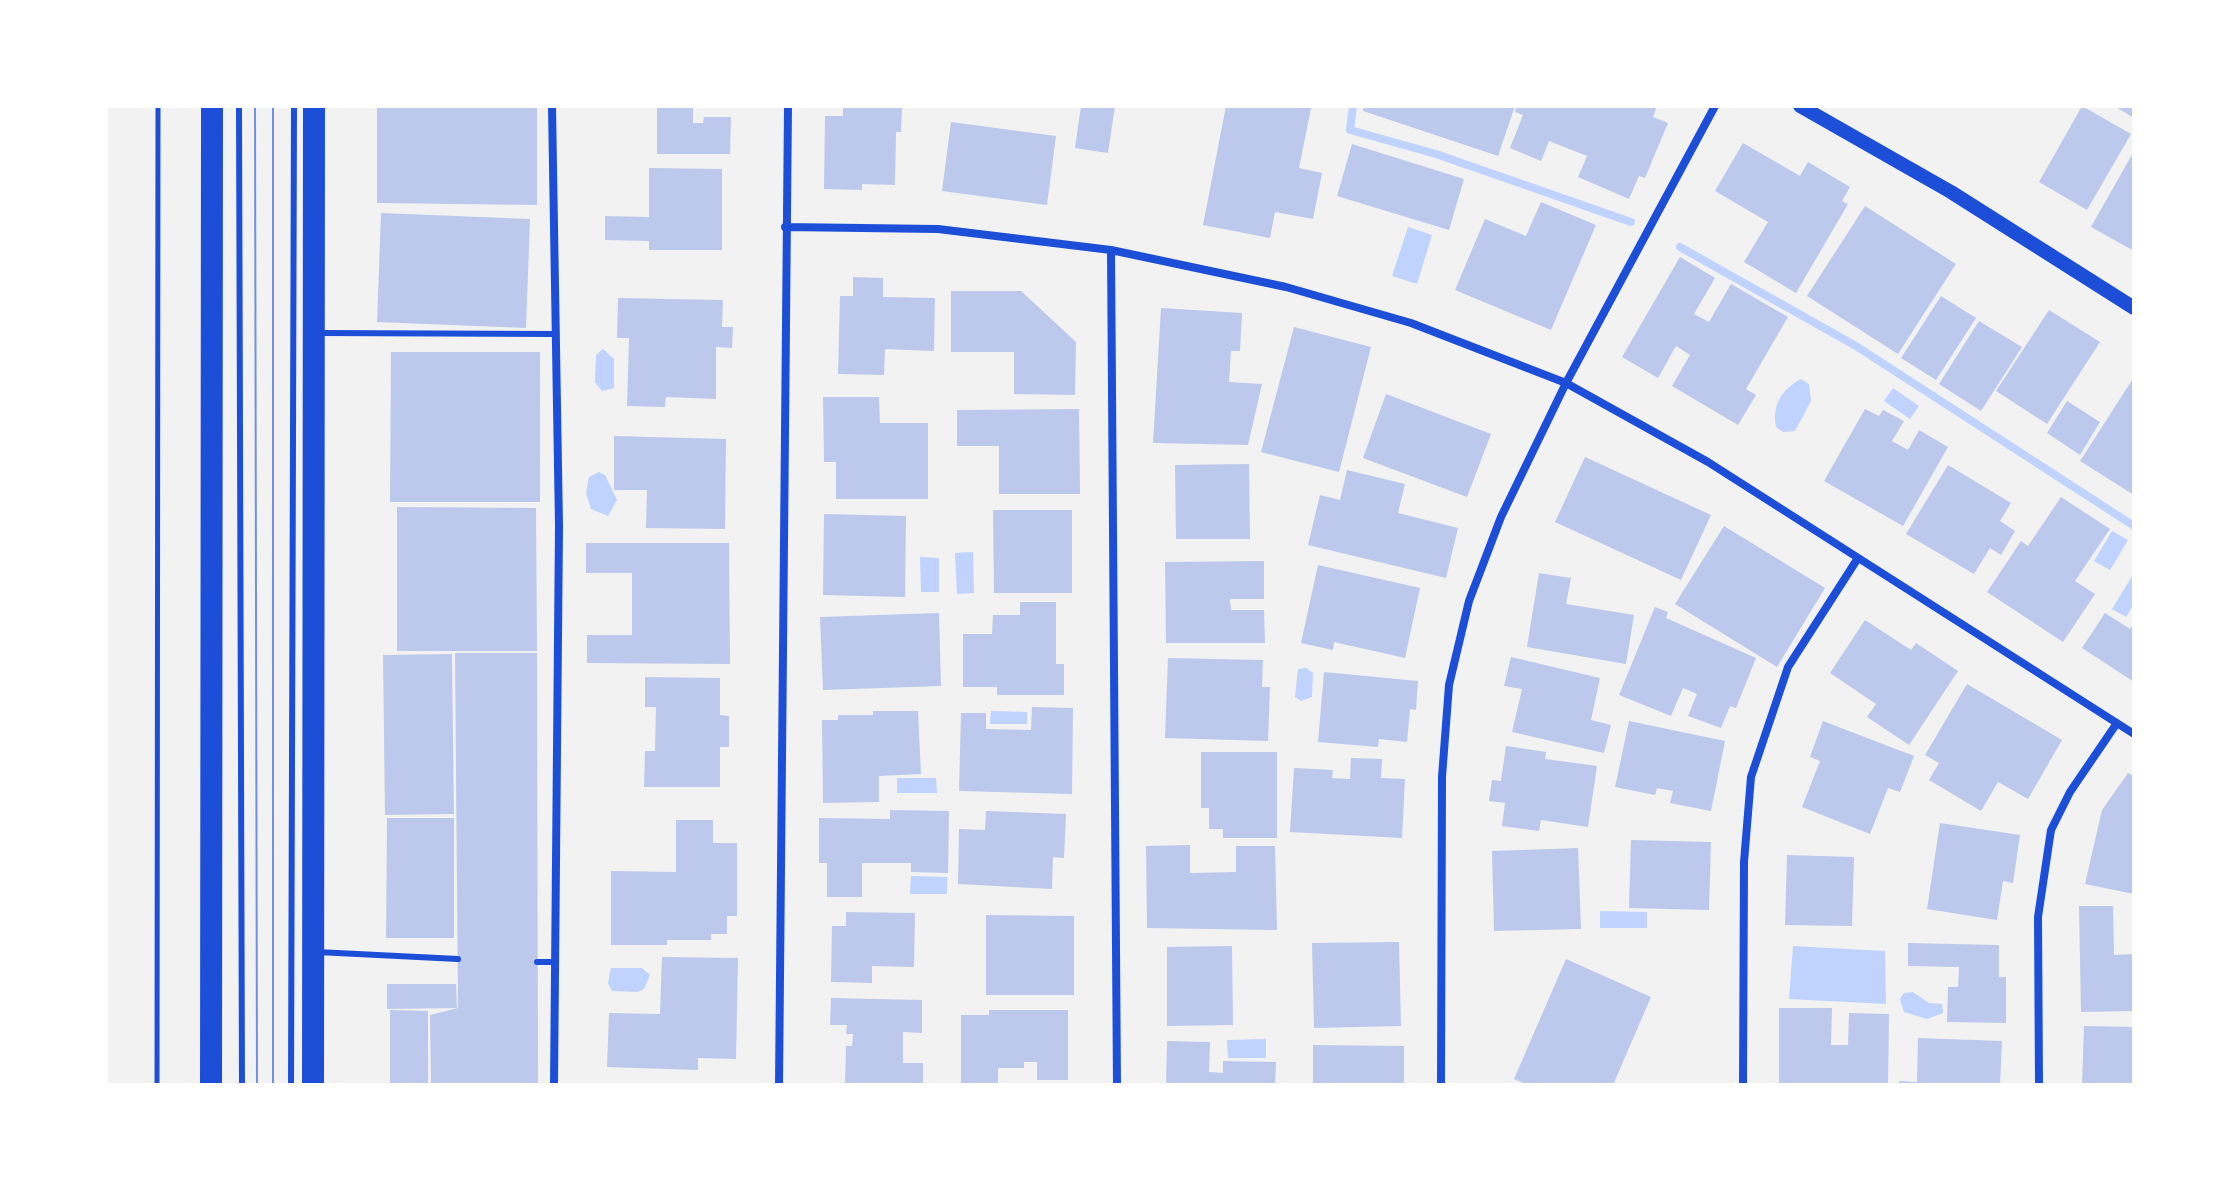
<!DOCTYPE html>
<style>
body{margin:0}
#map{position:relative;width:2240px;height:1191px;overflow:hidden;background:#f2f2f2;font-family:"Space Grotesk",sans-serif}
canvas{display:block}
.frame{position:absolute;inset:0;border:108px solid #fff;pointer-events:none}
</style>
<div id="map">
<canvas width="2240" height="1191"></canvas>
<div class="frame"></div>
</div>
<script>
const ctx = document.querySelector('canvas').getContext('2d');
ctx.lineJoin = 'round';
function fillPath(path, color) { ctx.fillStyle = color; ctx.fill(path, 'evenodd'); }
function strokePath(path, color, width, dash) { ctx.strokeStyle = color; ctx.lineWidth = width; ctx.lineCap = dash ? 'butt' : 'round'; ctx.setLineDash(dash || []); ctx.stroke(path); }
fillPath(new Path2D(`
 M1408,227L1432,235L1417,284L1392,276Z
 M603,349L614,359V388L602,391L595,382L596,355Z
 M1801,379L1809,384L1811,401L1795,431L1783,432L1776,427C1772,405 1781,390 1801,379Z
 M1893,388L1919,406L1910,419L1884,401Z
 M599,472L605,475L617,500L608,516L591,509L586,493L589,477Z
 M2112,531L2128,540L2110,570L2094,561Z
 M973,552L974,593L957,594L955,553Z
 M920,557L939,558V592H921Z
 M2134,573V604L2126,617L2112,609Z
 M1306,668L1313,673L1312,697L1301,701L1295,697L1298,669Z
 M991,711L1027,712V724H990Z
 M897,778H936L937,793H897Z
 M911,876L947,877V894H910Z
 M1600,911L1647,912V928H1600Z
 M1793,946L1885,951L1886,1004L1789,999Z
 M611,968H642L650,975L644,989L638,992L612,991L608,983Z
 M1913,992L1929,1003L1942,1004L1943,1013L1927,1019L1904,1012L1900,999L1904,993Z
 M1266,1039V1058H1228L1227,1040Z`), '#bfd3fe');
strokePath(new Path2D(`
 M1353,106L1350,130L1436,154L1631,222
 M1680,247L1856,346L2134,526`), '#bfd3fe', 8);
fillPath(new Path2D(`
 M377,106H537V205L377,203Z
 M657,106H693V123H703L704,117H731L730,154H657Z
 M843,106H902L901,132H896L895,185L862,184V190L824,189L825,116H843Z
 M1081,106H1115L1108,153L1075,148Z
 M1226,106L1311,108L1299,168L1322,173L1313,219L1275,212L1270,238L1203,225Z
 M1363,106H1515L1498,156L1363,111Z
 M1517,106H1657L1653,117L1668,123L1645,178L1639,176L1629,199L1578,177L1587,156L1549,141L1541,161L1510,148L1523,115L1515,112Z
 M2082,106L2131,134L2087,210L2039,182Z
 M2114,106H2134V118Z
 M951,122L1056,136L1047,205L942,191Z
 M1743,143L1800,176L1808,162L1850,187L1842,201L1848,204L1796,293L1744,262L1768,222L1715,191Z
 M1352,144L1464,179L1449,230L1337,196Z
 M2134,151V251L2091,227Z
 M649,168L722,169V250H649V241L605,240V216L649,217Z
 M1541,202L1596,225L1551,330L1455,290L1485,219L1526,236Z
 M1865,206L1956,264L1898,354L1807,296Z
 M381,213L530,219L526,328L377,322Z
 M1680,257L1715,278L1694,314L1709,322L1731,284L1788,317L1746,389L1756,395L1738,425L1672,386L1690,355L1676,346L1658,378L1622,357Z
 M853,277L883,278V297L935,298L934,351L885,349L884,375L838,374L840,296H853Z
 M951,291H1021L1076,342L1075,395L1014,394V352H951Z
 M1941,296L1976,318L1936,380L1901,358Z
 M618,298L723,300L722,327H733L732,348L716,347V399L666,397L665,407L627,406L629,338H617Z
 M1161,308L1242,313L1240,351H1231L1229,382L1262,384L1248,445L1153,443Z
 M2049,310L2100,342L2047,424L1996,391Z
 M1979,321L2022,347L1981,411L1939,384Z
 M1294,327L1371,347L1339,472L1261,452Z
 M391,352H540V502H390Z
 M2134,377V495L2080,461Z
 M1386,394L1491,434L1467,497L1363,458Z
 M823,397H879L880,423H928V499H836V462H824Z
 M2067,401L2100,422L2080,455L2047,433Z
 M1079,409L1080,494H999V446H957V410Z
 M1865,409L1879,416L1883,410L1904,421L1892,441L1908,450L1919,430L1948,447L1903,526L1824,481Z
 M614,436L726,439L725,529L646,528L647,490H614Z
 M1585,457L1711,515L1681,580L1555,522Z
 M1249,464L1250,539H1176L1175,465Z
 M1948,465L2011,503L2000,521L2015,531L2001,555L1990,548L1974,574L1906,534Z
 M1347,470L1405,484L1398,513L1458,528L1446,578L1308,545L1320,495L1340,500Z
 M2061,497L2110,529L2075,581L2095,594L2063,642L1987,592L2021,541L2028,546Z
 M397,507L536,508L537,651H397Z
 M993,510H1072V593H994Z
 M824,514L906,516L905,597L823,595Z
 M1724,526L1825,588L1777,667L1675,604Z
 M586,543H729L730,664L587,663V635H632V573H586Z
 M1264,561V599H1230L1231,610H1264L1265,643H1166L1165,562Z
 M1318,565L1420,588L1405,658L1334,642L1333,650L1301,643Z
 M1539,573L1571,578L1566,604L1634,615L1626,664L1527,647Z
 M1020,602H1056V664H1064V695H997V687H963V634H992L993,615H1020Z
 M1655,607L1668,612L1666,618L1756,658L1736,708L1730,706L1721,728L1688,716L1697,694L1683,688L1671,716L1619,695Z
 M939,613L941,686L823,690L820,617Z
 M2105,613L2130,629L2134,622V682L2082,648Z
 M1865,620L1911,650L1916,643L1958,671L1909,745L1867,717L1876,704L1830,673Z
 M455,653H537L538,1085H431L430,1015L458,1008Z
 M452,654L454,814L385,815L383,655Z
 M1511,657L1600,678L1591,720L1611,725L1604,753L1512,732L1522,689L1504,686Z
 M1168,658L1263,660L1262,687H1270L1268,741L1165,738Z
 M1324,672L1418,681L1416,710L1410,709L1407,742L1379,739L1378,747L1318,742Z
 M645,677L720,678V715L729,716V747H720V787H644L645,751H655L656,707H645Z
 M1967,684L2062,740L2028,799L1998,782L1981,811L1929,780L1939,763L1925,755Z
 M1032,707L1073,708L1072,794L959,791L961,713H986V729L1031,730Z
 M873,711H918L921,774L879,776V802L823,803L822,720H838V715H873Z
 M1629,721L1725,741L1711,811L1670,803L1673,791L1657,788L1655,795L1615,787Z
 M1823,721L1914,756L1900,792L1888,788L1870,834L1802,807L1820,761L1810,757Z
 M1506,746L1546,752L1545,759L1597,766L1588,827L1541,820L1539,831L1502,826L1505,803L1489,801L1492,780L1501,781Z
 M1201,752H1277V838H1223V829H1209V808H1201Z
 M1351,758L1382,759L1381,778L1405,779L1402,838L1290,832L1294,768L1333,770L1332,778L1350,779Z
 M2128,773L2134,776V894L2085,884L2102,810Z
 M890,810L949,811L948,873L911,872V863H862V897H827V863H819V818L890,819Z
 M986,811L1066,814L1064,858L1053,857L1052,889L958,884L959,829L985,830Z
 M387,818H454V938H386Z
 M676,820H713V843H737V916H727V934H711V940H667V945H611V871L676,872Z
 M1940,823L2020,835L2013,883L2003,881L1997,920L1927,909Z
 M1631,840L1711,842L1709,910L1629,908Z
 M1190,845V873L1236,872V846H1275L1277,930L1147,928L1146,846Z
 M1578,848L1581,929L1494,931L1492,851Z
 M1787,855L1854,857L1852,926L1785,925Z
 M2079,906H2113L2114,955L2134,954V1011L2081,1012Z
 M846,912L915,913L914,967L872,966V983L831,982L832,926H846Z
 M986,915L1074,916V995H986Z
 M1399,942L1401,1026L1314,1028L1312,943Z
 M1908,943L1999,945V977H2006V1023L1947,1022L1948,987H1958L1959,967L1908,966Z
 M1232,946L1233,1025L1167,1026V947Z
 M662,957L738,958L736,1059L698,1058V1070L607,1067L609,1013L660,1014Z
 M1566,959L1651,997L1613,1085H1528L1514,1079Z
 M387,984H456L457,1008L387,1009Z
 M831,998L922,1000V1033L903,1032V1063H923V1085H845L846,1046H852L853,1034H846L847,1025H830Z
 M1779,1008H1832L1831,1045H1848L1849,1013L1889,1014L1888,1085H1779Z
 M390,1010L428,1011V1085H390Z
 M989,1010H1068V1080H1037V1062H1024V1068H998V1085H961V1015H989Z
 M2084,1026L2134,1027V1085H2082Z
 M1918,1038L2002,1041L2000,1085H1899V1081L1917,1082Z
 M1167,1041L1210,1042L1209,1072L1223,1073V1061L1276,1062L1275,1085H1166Z
 M1313,1045L1404,1046V1085H1313Z`), '#bdc9ec');
strokePath(new Path2D(`
 M157,1085L158,106`), '#1d4ed8', 5);
strokePath(new Path2D(`
 M239,106L242,1085
 M320,333L554,334
 M317,952L458,959
 M537,962H554
 M291,1085L294,106`), '#1d4ed8', 6);
strokePath(new Path2D(`
 M552,106L559,526L554,1085
 M785,227L938,229L1111,250L1286,287L1411,323L1566,383L1708,462L2134,734
 M1111,250L1117,1085
 M779,1085L788,106
 M1441,1085L1442,777L1449,685L1469,601L1501,517L1566,383L1715,106
 M1743,1085L1744,862L1751,777L1788,667L1858,558
 M2039,1085L2038,917L2051,830L2070,792L2117,723`), '#1d4ed8', 8);
strokePath(new Path2D(`
 M1800,106L1951,192L2134,308`), '#1d4ed8', 14);
strokePath(new Path2D(`
 M211,1085L212,106
 M313,1085L314,106`), '#1d4ed8', 22);
strokePath(new Path2D(`
 M255,106L257,1085
 M273,1085V106`), '#7290e2', 2);
</script>
